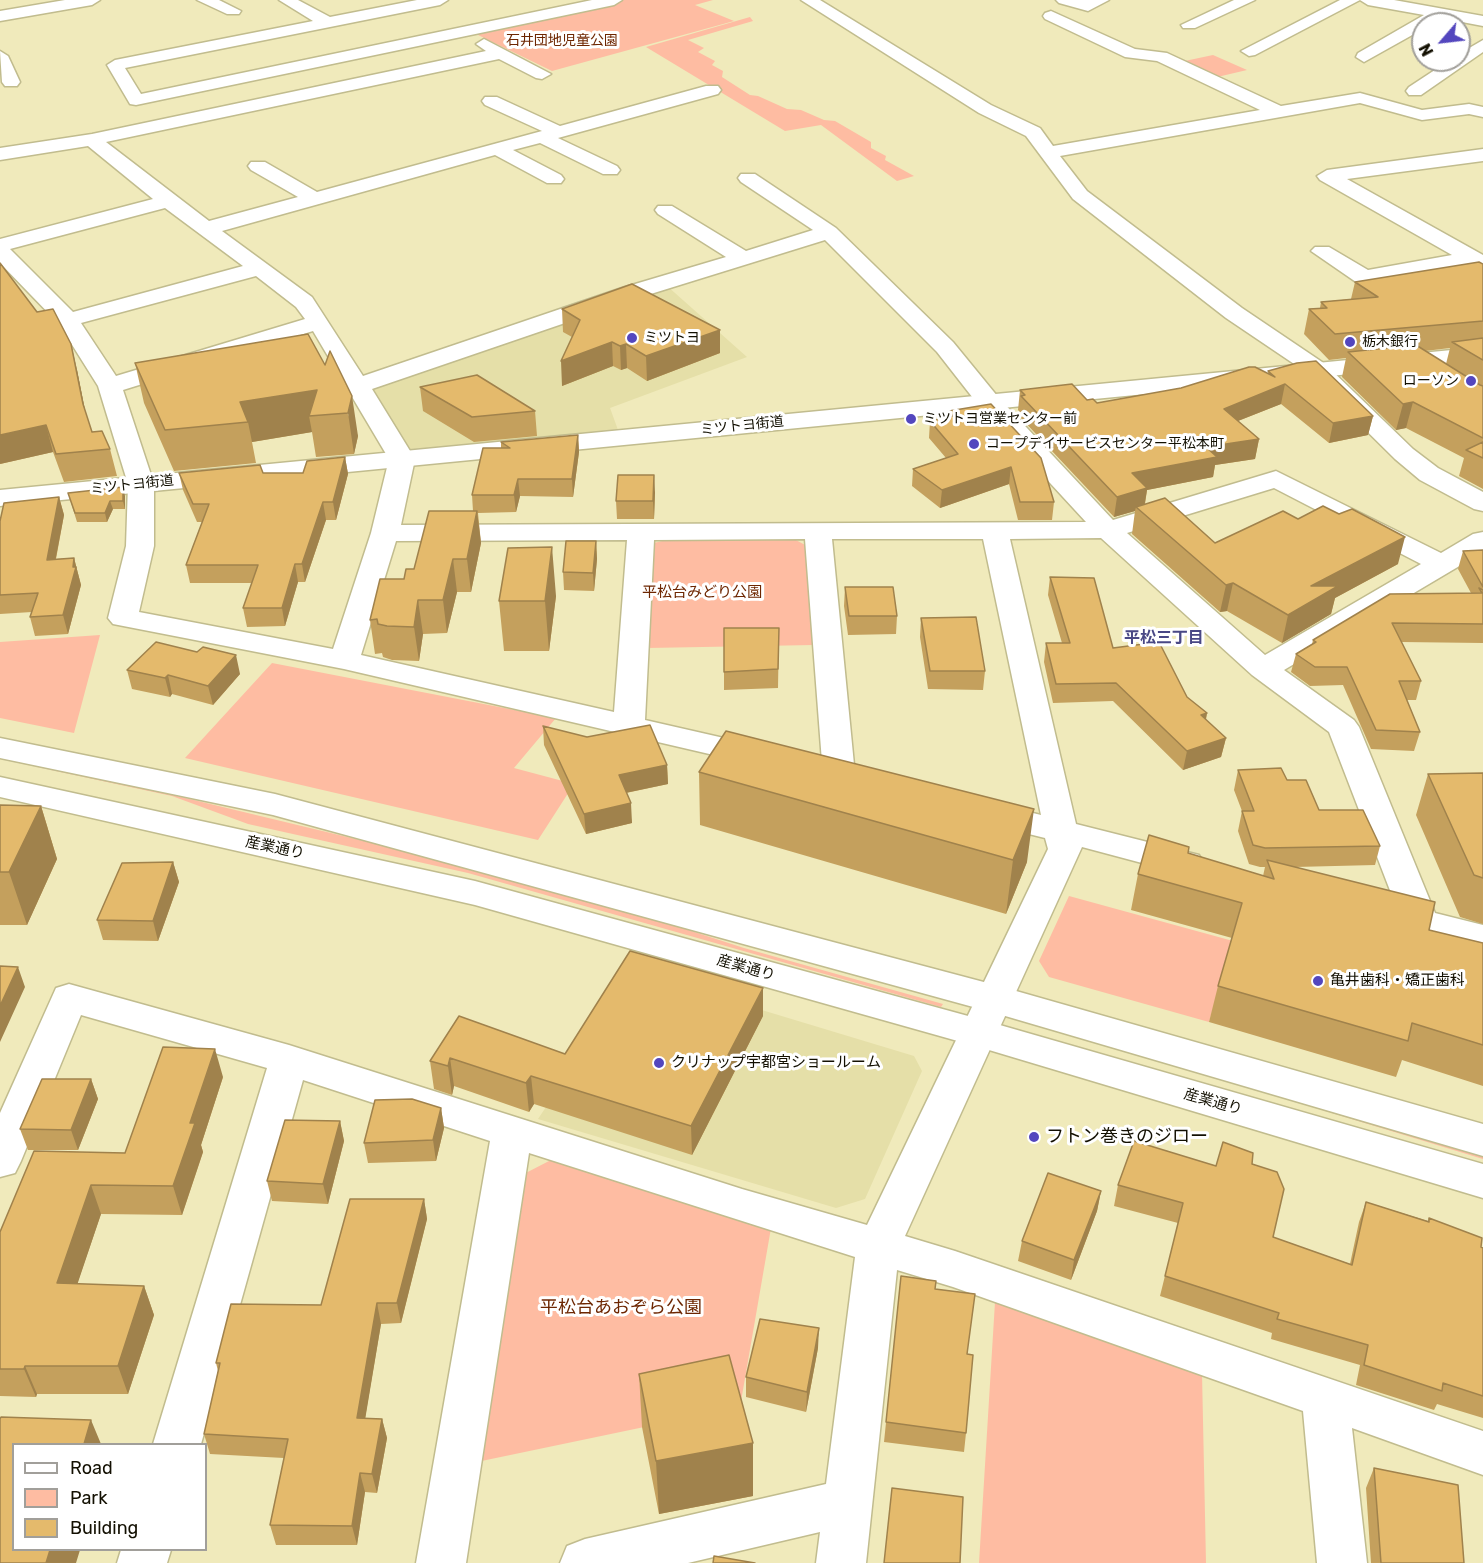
<!DOCTYPE html>
<meta charset="utf-8">
<style>
body{margin:0}
#map{position:relative;width:1483px;height:1563px;overflow:hidden;background:#f0eabb;font-family:Rubik,sans-serif}
canvas{display:block}
.legend{position:absolute;left:12px;top:1443px;width:195px;height:108px;box-sizing:border-box;background:#fff;border:2px solid #a19f9a;margin:0;padding:8px 10px;list-style:none;font-size:18px;color:#131002}
.legend li{display:flex;align-items:center;gap:12px;height:30px}
.legend b{width:30px;border:2px solid #a19f9a}
.north{position:absolute;left:1411px;top:12px;width:60px;height:60px;box-sizing:border-box;background:#fff;border:2px solid #a19f9a;border-radius:50%;rotate:242deg;font-size:16px;font-weight:700;line-height:24px;text-align:center;color:#131002}
.north::after{content:'';display:block;margin:auto;width:21px;height:27px;background:#5346be;clip-path:polygon(50% 0,100% 100%,50% 72%,0 100%)}
</style>
<div id="map">
<canvas width="1483" height="1563"></canvas>
<ul class="legend">
<li><b style="height:8px;background:#fff"></b>Road</li>
<li><b style="height:16px;background:#febca2"></b>Park</li>
<li><b style="height:16px;background:#e4ba6c"></b>Building</li>
</ul>
<div class="north">N</div>
</div>
<script>
const ctx = document.querySelector('canvas').getContext('2d');
ctx.lineJoin = 'round';
function fillPath(path, color) { ctx.fillStyle = color; ctx.fill(path, 'evenodd'); }
function strokePath(path, color, width, dash) { ctx.strokeStyle = color; ctx.lineWidth = width; ctx.lineCap = dash ? 'butt' : 'round'; ctx.setLineDash(dash || []); ctx.stroke(path); }
function drawText(font, color, halo, rows, align = 'center') {
  ctx.font = font + ' Rubik,"Noto Sans JP",sans-serif'; ctx.lineWidth = 6; ctx.setLineDash([]); ctx.textBaseline = 'middle'; ctx.strokeStyle = halo; ctx.fillStyle = color; for (const [text, x, y, turn = 0] of rows) {
    ctx.save(); ctx.translate(x, y); ctx.rotate((+turn || 0) * Math.PI / 180); ctx.textAlign = isNaN(turn) ? turn : align; if (halo) ctx.strokeText(text, 0, 0); ctx.fillText(text, 0, 0); ctx.restore();
  }
}
fillPath(new Path2D(`
 M666,285L747,357L610,408L618,430L412,451L406,448L369,387Z
 M636,972L914,1056L922,1071L865,1199L836,1208L538,1119Z`), '#e5dfa8');
fillPath(new Path2D(`
 M624,0H713L695,5L734,21L552,71L476,34L479,30Z
 M750,17L753,21L688,40L704,48L698,52L715,61L712,65L723,71L722,77L750,95L758,96L787,109L801,110L824,120L835,121L871,142V148L886,156L885,160L914,176L897,181L821,125L785,131L646,47Z
 M1213,55L1247,70L1213,78L1180,62Z
 M670,539H794L807,546L814,645L647,648L650,544Z
 M100,635L74,733L0,718V642Z
 M272,663L556,718L514,768L574,784L538,840L185,758Z
 M0,759L173,795L505,875L583,896L744,948L943,1004L941,1007L468,873L248,824L172,796Z
 M1069,896L1233,941L1209,1022L1049,977L1039,961Z
 M1069,1033L1483,1156V1159Z
 M551,1160L771,1228L740,1407L472,1463L518,1177Z
 M995,1302L1202,1373L1206,1563H979Z`), '#febca2');
const minor = new Path2D(`
 M65,0H100L92,5L0,21V11Z
 M197,0H219L241,11L239,14H227Z
 M279,0H298L330,17L417,0H448L440,5L125,68L141,94L592,0H622L614,5L136,105L130,104L107,65L115,60L313,21Z
 M801,0H820L991,105L1040,128L1053,146L1260,110L1157,61L1125,57L1045,19L1043,16L1045,13L1051,11L1135,49L1167,53L1281,106L1360,93L1422,110L1469,104L1483,107V117L1469,114L1422,120L1360,103L1060,156L1087,191L1242,308L1325,364L1413,449L1438,468L1483,492V511L1474,509L1420,480L1395,459L1309,374L1226,318L1073,199L1026,136L979,113Z
 M1056,0H1109L1088,11L1059,3Z
 M1234,0H1255L1195,28H1183L1181,25Z
 M1340,0H1360L1255,55L1249,56L1241,51Z
 M1360,0H1394L1483,16V26L1441,18L1431,24H1423V29L1364,62L1356,57L1358,53L1424,15L1368,5Z
 M484,39L551,74L542,79L536,78L499,59L106,142L209,221L298,197L251,170L248,166L251,162H265L317,192L542,131L485,105L482,101L485,97H497L560,126L706,86H718L721,90L718,94L558,138L617,166L620,170L617,174H603L540,143L513,150L561,175L564,179L561,183H547L495,155L222,231L312,297L363,376L625,287L726,257L658,214L655,210L658,206H672L746,251L813,230L741,182L738,178L741,174H755L836,228L953,342L998,397L1113,520L1276,471L1441,553L1473,534L1483,532V552L1284,670L1354,720L1359,727L1435,913L1483,925V951L1387,926L1382,917L1387,908L1396,906L1329,732L1252,675L1101,538L1010,539L1076,824L1199,855L1204,863L1199,871L1187,875L1082,847L905,1236L955,1251L1483,1431V1475L1352,1428L1367,1563H1317L1303,1411L953,1287L897,1270L866,1563H816L820,1532L688,1563H560L567,1546L585,1539L826,1484L855,1257L529,1153L466,1563H416L490,1141L303,1080L201,1444H153L267,1068L81,1015L21,1161L15,1173L0,1177V1113L56,988L69,984L289,1045L742,1189L867,1225L1048,849L1045,838L976,821L971,813L976,805L988,802L1041,815L983,539H832L855,775L851,782L839,785L827,782L823,775L805,539L654,540L645,720L772,749L777,756L772,763L761,766L344,669L113,624L108,618L126,546L128,484L98,386L59,324L0,263V239L153,199L88,146L0,160V148L92,134L486,51L476,44ZM165,208L243,266L73,312L10,249ZM825,240L937,352L980,407L1086,522L401,525L415,459L372,389L641,297ZM256,276L296,307L305,319L116,376L81,323ZM313,331L389,459L371,533L333,649L139,612L154,546V484L123,390ZM1274,488L1421,564L1265,655L1127,533ZM627,540L614,712L361,655L396,541Z
 M1483,40V52L1421,95H1409L1406,91L1409,87L1450,60H1459V54Z
 M0,51L8,56L20,82L17,86H5L2,82Z
 M1483,149V161L1347,179L1483,255V270L1469,265L1364,284L1356,282L1311,251L1315,247H1329L1368,270L1452,255L1320,180L1317,176L1327,170Z
 M121,1550H171L167,1563H117Z`);
const tertiary = new Path2D(`
 M1483,347V361L0,506V490Z
 M0,738L275,794L995,985L1483,1124V1156L995,1013L273,815L0,758Z
 M0,777L475,881L979,1019L1483,1164V1198L979,1047L475,905L0,797Z`);
strokePath(minor, '#c1bc8e', 3);
strokePath(tertiary, '#c1bc8e', 3);
fillPath(minor, '#fff');
fillPath(tertiary, '#fff');
fillPath(new Path2D(`
 M1483,264V489L1459,476L1464,458L1406,428L1396,430L1342,377L1346,358L1329,360L1304,334L1309,309L1320,308L1321,302L1351,299L1355,282ZM1450,348L1446,364L1425,351Z
 M562,309L720,353L647,381L627,368L621,370L613,366L562,386L572,337L563,332Z
 M135,363L325,365L358,436L354,454L316,457L312,432L252,442L256,463L174,471L144,403Z
 M77,370L86,416L92,432L110,449L117,476L64,482L53,452L0,464Z
 M1268,371L1373,416L1368,435L1329,443L1281,404L1238,421L1259,439L1255,459L1215,465L1213,477L1147,490L1145,504L1215,543L1298,519L1398,564L1335,598L1331,614L1282,643L1227,611L1220,612L1132,534L1135,511L1114,517L1019,416V411L1018,410L1020,390L1087,400L1097,403L1268,373Z
 M420,387L535,411L537,436L474,442L423,411Z
 M949,411L1054,502L1052,520H1018L1009,484L940,508L912,486L913,469L946,458L929,438L930,421L948,417Z
 M578,435L579,452L573,497L520,496L516,512L478,513L481,543L471,592H457L447,633L423,634L419,661L392,660L383,657L382,653L375,654L370,620L404,579L473,511L472,495L501,448V442Z
 M345,457L348,474L336,520H326L305,582H298L285,626L247,627L243,608L252,583H190L186,565L202,522H197L183,490L179,473H303Z
 M655,492L654,519H617L616,501Z
 M68,493L125,496V509H113L107,522H77Z
 M59,497L64,515L56,559L74,558L81,585L68,634L35,636L30,617L32,612L0,614V521Z
 M596,541L597,559L594,591L564,590L563,572Z
 M1483,550V643L1401,642L1421,681L1416,700H1407L1420,732L1414,751L1371,749L1343,685L1310,686L1291,672L1296,654L1312,644L1313,640L1471,593L1458,569L1463,551Z
 M1050,577L1113,648L1187,697L1207,713L1206,720L1226,738L1221,757L1183,770L1113,701L1053,703L1044,662L1046,643H1062L1048,595Z
 M845,587L897,616L896,634L848,635L844,606Z
 M556,596L549,651H504L499,601Z
 M921,618L985,671L983,690L928,689L920,637Z
 M724,628H779L778,688L724,690Z
 M127,670L240,674L213,705L172,694L170,697L132,689Z
 M543,726L667,765L668,784L626,793L632,823L586,834L544,745Z
 M1238,770L1287,780L1319,810L1380,846L1375,865L1295,867L1429,930L1483,943V1086L1402,1060L1396,1077L1209,1022L1218,986L1232,938L1131,910L1138,874L1188,853L1263,876L1265,867H1260L1249,864L1238,831L1242,811L1234,790Z
 M699,772L1027,862L1006,914L700,825Z
 M1483,773V924L1460,917L1416,815L1428,774Z
 M0,805L41,806L57,859L27,925H0Z
 M173,862L179,882L158,941L103,940L97,920Z
 M459,1016L565,1054L763,1016L692,1155L534,1104L529,1112L454,1086L452,1095L434,1089L430,1061Z
 M223,1077L201,1145L203,1152L182,1215L101,1214L77,1284L144,1286L154,1315L128,1394H37L36,1397L0,1396V1232L125,1153Z
 M91,1079L98,1099L78,1150H28L20,1129Z
 M441,1108L444,1128L436,1161L368,1163L364,1143Z
 M340,1121L344,1141L328,1204L272,1201L267,1181Z
 M1252,1164L1273,1237L1350,1264L1359,1222L1366,1202L1428,1221L1429,1218L1483,1248V1418L1437,1404L1434,1410L1356,1385L1360,1365L1271,1339L1272,1333L1160,1296L1178,1223L1114,1206L1118,1185L1216,1166Z
 M1101,1191L1097,1211L1071,1280L1018,1261L1022,1241Z
 M424,1199L427,1219L401,1323L381,1324L365,1418L382,1419L387,1438L377,1493L365,1492L357,1545H276L270,1525L284,1458L210,1454L204,1434L218,1371L216,1363L321,1305Z
 M901,1276L935,1289L967,1354L966,1433L964,1452L884,1442Z
 M818,1348L806,1412L746,1397V1377Z
 M639,1374L753,1496L659,1514L642,1427Z
 M1374,1468L1464,1563H1371L1366,1488Z`), '#c4a05d');
fillPath(new Path2D(`
 M720,330V353L647,381L646,356Z
 M612,342L613,366L562,386L561,361Z
 M71,344L77,370L89,430L83,404Z
 M626,344L627,368L621,370L620,346Z
 M1285,384L1281,404L1220,428L1224,409Z
 M317,390L309,416L312,432L252,442L248,422L240,402Z
 M352,396L358,436L354,454L348,413Z
 M1413,402L1406,428L1396,430L1403,404Z
 M1373,416L1368,435L1329,443L1333,423Z
 M46,425L53,452L0,464V435Z
 M578,435L579,452L573,497L572,479Z
 M1259,439L1255,459L1215,465L1213,477L1147,490L1144,508L1136,507L1135,511L1114,517L1117,497L1132,473L1206,447Z
 M345,457L348,474L336,520L333,502Z
 M1011,467L1009,484L940,508L942,490Z
 M654,475L655,492L654,519L653,501Z
 M518,479L520,496L516,512L514,495Z
 M123,487L125,496V509L123,501Z
 M59,497L64,515L52,578L47,560Z
 M110,501L113,509L107,522L105,513Z
 M323,502L326,520L305,582L302,564Z
 M477,511L481,543L471,592L467,559Z
 M1405,537L1398,564L1335,598L1331,614L1282,643L1288,615L1311,586Z
 M596,541L597,559L594,591L593,573Z
 M552,547L556,596L549,651L545,601Z
 M74,558L81,585L68,634L63,615Z
 M453,559L457,592L447,633L443,600Z
 M295,564L298,582L285,626L282,608Z
 M1233,583L1227,611L1220,612L1226,585Z
 M418,600L423,634L419,661L414,627Z
 M236,655L240,674L213,705L208,686Z
 M168,675L172,694L170,697L165,678Z
 M1207,713L1203,732L1201,715Z
 M1226,738L1221,757L1183,770L1187,751Z
 M667,765L668,784L620,794L619,775Z
 M631,803L632,823L586,834L584,814Z
 M41,806L57,859L27,925L9,872Z
 M1034,809L1027,862L1006,914L1013,860Z
 M173,862L179,882L158,941L153,921Z
 M18,967L25,987L0,1042V1006Z
 M763,988V1016L692,1155L691,1126Z
 M215,1049L223,1077L201,1145L203,1152L182,1215L173,1186L190,1123Z
 M450,1058L454,1086L452,1095L448,1066Z
 M531,1076L534,1104L529,1112L526,1083Z
 M91,1079L98,1099L78,1150L71,1130Z
 M441,1108L444,1128L436,1161L433,1140Z
 M340,1121L344,1141L328,1204L323,1184Z
 M91,1185L101,1214L68,1312L57,1283Z
 M1101,1191L1097,1211L1071,1280L1074,1260Z
 M424,1199L427,1219L401,1323L397,1303Z
 M144,1286L154,1315L128,1394L118,1366Z
 M377,1303L381,1324L362,1438L357,1418Z
 M819,1328L818,1348L806,1412L807,1392Z
 M25,1366L37,1394L36,1397L24,1369Z
 M382,1419L387,1438L377,1493L372,1474Z
 M91,1420L101,1444H84Z
 M753,1443V1496L659,1514L656,1461Z
 M360,1473L365,1492L357,1545L352,1526Z
 M50,1550H80L76,1563H46Z`), '#a0824c');
const building = new Path2D(`
 M1479,262L1483,264V321L1335,334L1309,309L1327,308L1321,302L1378,297L1355,282Z
 M0,263L37,312L53,309L71,344L83,404L92,432L102,431L110,449L56,454L46,425L0,435Z
 M632,284L720,330L646,356L626,344L620,346L612,342L561,361L580,320L562,309Z
 M308,334L325,365L330,351L352,396L348,413L309,416L317,390L240,402L248,422L165,430L135,363Z
 M1483,338V360L1452,342Z
 M1416,345L1480,385L1483,386V438L1413,402L1403,404L1348,352Z
 M1316,361L1373,416L1333,423L1285,384L1224,409L1259,439L1206,447L1217,457L1132,473L1147,488L1117,497L1021,396L1025,395L1020,390L1072,384L1087,400L1093,399L1097,403L1181,388L1249,367H1255L1275,377L1268,371L1297,363Z
 M477,375L535,411L472,417L420,387Z
 M991,404L1041,458L1054,502H1020L1011,467L942,490L913,469L958,454L930,421L953,416L949,411Z
 M578,435L572,479H518L514,495H472L483,448H510L501,442Z
 M1483,442V458L1466,450Z
 M345,457L333,502H323L302,564H295L282,608H243L258,565H186L209,504H193L179,473L260,465L263,473H303L307,461Z
 M618,475H654L653,501H616Z
 M123,487V501H110L105,513H75L68,493Z
 M59,497L47,560L74,558L73,567H76L63,615L30,617L38,593L0,595V521L4,503Z
 M1165,498L1215,543L1283,511L1298,519L1323,506L1339,514L1352,509L1405,537L1311,586H1338L1288,615L1233,583L1226,585L1136,507Z
 M429,511H477L467,559H453L443,600H418L414,627L387,626L378,624L377,619L370,620L380,579H404L406,569H414Z
 M566,541H596L593,573L563,572Z
 M552,547L545,601H499L508,548Z
 M1483,550V587L1463,551Z
 M1050,577L1094,578L1113,648L1159,642L1187,697L1207,713L1201,715L1226,738L1187,751L1116,683L1056,684L1046,643H1070Z
 M845,587H893L897,616H849Z
 M1479,588L1483,590V624L1392,623L1421,681H1399L1420,732L1376,730L1347,667H1315L1296,654L1316,642L1313,640L1390,594L1482,593Z
 M976,617L985,671H930L921,618Z
 M724,628H779L778,669L724,672Z
 M156,642L197,652L203,647L236,655L208,686L168,675L165,678L127,670Z
 M650,725L667,765L619,775L631,803L584,814L543,726L587,737Z
 M726,731L1034,809L1013,860L699,772Z
 M1281,768L1287,780H1306L1319,810H1363L1380,846L1265,848L1253,845L1242,811H1254L1238,770Z
 M1483,773V878L1474,875L1428,774Z
 M0,805L41,806L9,872H0Z
 M1149,835L1189,847L1188,853L1274,879L1267,860L1435,902L1429,930L1483,943V1045L1412,1023L1408,1041L1218,986L1242,903L1138,874Z
 M173,862L153,921L97,920L122,863Z
 M630,951L763,988L691,1126L531,1076L526,1083L450,1058L448,1066L430,1061L459,1016L565,1054Z
 M0,966L18,967L0,1006Z
 M163,1047L215,1049L190,1123H195L173,1186L91,1185L57,1283L144,1286L118,1366H25L24,1369H0V1232L34,1151L125,1153Z
 M42,1079H91L71,1130L20,1129Z
 M412,1099L441,1108L433,1140L364,1143L375,1100Z
 M285,1120L340,1121L323,1184L267,1181Z
 M1134,1141L1216,1166L1223,1142L1253,1153L1252,1164L1277,1172L1284,1189L1273,1237L1352,1265L1366,1202L1429,1222V1218L1482,1238L1481,1247L1483,1248V1396L1443,1383L1442,1391L1364,1365L1368,1345L1277,1319L1279,1313L1165,1276L1183,1203L1118,1185Z
 M1048,1173L1101,1191L1074,1260L1022,1241Z
 M350,1199H424L397,1303H377L357,1418L382,1419L372,1474L360,1473L352,1526L270,1525L288,1439L204,1434L220,1363H216L231,1304L321,1305Z
 M901,1276L936,1281L935,1289L975,1294L967,1354L973,1355L966,1433L886,1422Z
 M760,1319L819,1328L807,1392L746,1377Z
 M729,1355L753,1443L656,1461L639,1374Z
 M1,1417L91,1420L84,1444H14V1550H50L46,1563H0V1419Z
 M1374,1468L1458,1485L1464,1563H1381Z
 M892,1488L963,1497L960,1563H884Z
 M714,1556L755,1563H713Z`);
fillPath(building, '#e4ba6c');
strokePath(building, '#a0824c', 1.5);
for (const [x, y, r, color] of [
 [632,338,6,"#5346be"],
 [1350,342,6,"#5346be"],
 [1471,381,6,"#5346be"],
 [911,419,6,"#5346be"],
 [974,444,6,"#5346be"],
 [1318,981,6,"#5346be"],
 [659,1063,6,"#5346be"],
 [1034,1137,6,"#5346be"]
]) { const dot = new Path2D(); dot.arc(x, y, r, 0, 2 * Math.PI); ctx.fillStyle = color; ctx.fill(dot); strokePath(dot, '#fff', 2); }
drawText('14px', '#6d2601', '#fff', [
 ["石井団地児童公園",562,41]
]);
drawText('14px', '#131002', '#fff', [
 ["ミツトヨ",644,338],
 ["栃木銀行",1362,342],
 ["ローソン",1459,381,"right"],
 ["ミツトヨ営業センター前",923,419],
 ["コープデイサービスセンター平松本町",986,444]
], 'left');
drawText('14px', '#131002', '#fff', [
 ["ミツトヨ街道",742,426,-6],
 ["ミツトヨ街道",132,485,-6]
]);
drawText('15px', '#6d2601', '#fff', [
 ["平松台みどり公園",702,593]
]);
drawText('15px', '#131002', '#fff', [
 ["産業通り",275,848,12],
 ["産業通り",746,968,16],
 ["産業通り",1213,1102,16]
]);
drawText('15px', '#131002', '#fff', [
 ["亀井歯科・矯正歯科",1330,981],
 ["クリナップ宇都宮ショールーム",671,1063]
], 'left');
drawText('bold 16px', '#494885', '#fff', [
 ["平松三丁目",1164,638]
]);
drawText('18px', '#131002', '#fff', [
 ["フトン巻きのジロー",1046,1137]
], 'left');
drawText('18px', '#6d2601', '#fff', [
 ["平松台あおぞら公園",621,1308]
]);
</script>
